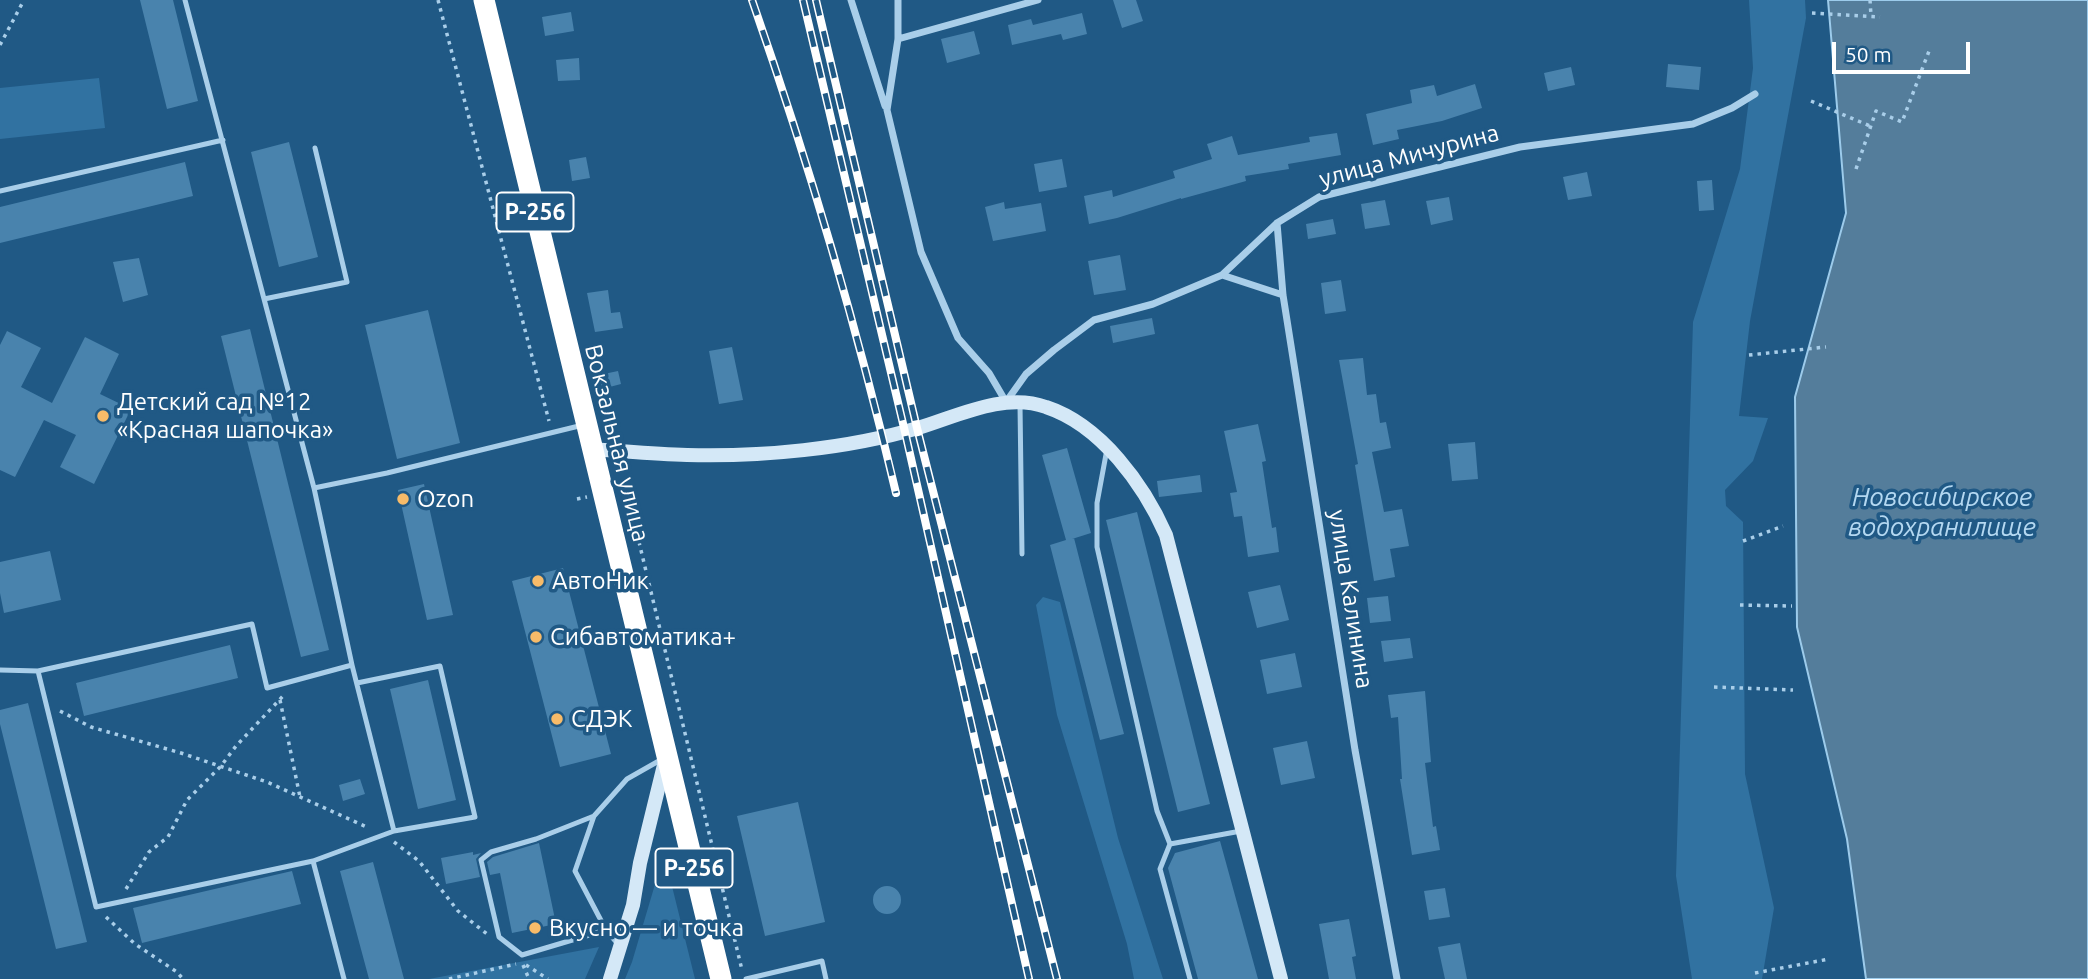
<!DOCTYPE html>
<meta charset="utf-8">
<style>
body{margin:0}
#map{position:relative;width:2088px;height:979px;overflow:hidden;background:#205985;font-family:Ubuntu,sans-serif}
canvas{display:block}
.scale{position:absolute;left:1832px;top:42px;width:138px;height:32px;box-sizing:border-box;border:4px solid #fff;border-top:0;padding-left:9px;font-size:21px;line-height:24px;white-space:nowrap;color:#fff;-webkit-text-stroke:5px #205985;paint-order:stroke}
</style>
<div id="map">
<canvas width="2088" height="979"></canvas>
<div class="scale">50 m</div>
</div>
<script>
const ctx = document.querySelector('canvas').getContext('2d');
ctx.lineJoin = 'round';
function fillPath(path, color) { ctx.fillStyle = color; ctx.fill(path, 'evenodd'); }
function strokePath(path, color, width, dash) { ctx.strokeStyle = color; ctx.lineWidth = width; ctx.lineCap = dash ? 'butt' : 'round'; ctx.setLineDash(dash || []); ctx.stroke(path); }
function drawText(font, color, halo, rows, align = 'center') {
  ctx.font = font + ' Ubuntu,sans-serif'; ctx.lineWidth = 7; ctx.setLineDash([]); ctx.textBaseline = 'middle'; ctx.strokeStyle = halo; ctx.fillStyle = color; for (const [text, x, y, turn = 0] of rows) {
    ctx.save(); ctx.translate(x, y); ctx.rotate((+turn || 0) * Math.PI / 180); ctx.textAlign = isNaN(turn) ? turn : align; if (halo) ctx.strokeText(text, 0, 0); ctx.fillText(text, 0, 0); ctx.restore();
  }
}
fillPath(new Path2D(`
 M1749,0H1805L1806,18L1750,321L1739,416L1768,418L1753,461L1725,490L1726,506L1743,522L1745,774L1774,908L1762,979H1692L1676,876L1693,322L1740,169L1753,68Z
 M99,78L105,128L0,139V88Z
 M1043,597L1060,602L1118,838L1163,979H1134L1127,944L1057,715L1036,605Z
 M664,854L695,979H625L632,962Z
 M599,947L585,979H429Z`), '#3172a1');
const water = new Path2D(`
 M1828,0H2088V979H1866L1847,839L1797,627L1795,397L1846,213Z`);
fillPath(water, '#547d9b');
strokePath(water, '#9ccbeb', 2);
fillPath(new Path2D(`
 M140,0H173L198,101L167,109Z
 M1113,0H1136L1143,21L1122,28Z
 M571,12L574,31L545,36L542,17Z
 M1082,13L1087,34L1063,40L1061,34L1012,45L1008,25L1031,19L1033,25Z
 M974,31L980,54L947,63L941,39Z
 M579,58L580,80L558,81L556,60Z
 M1668,64L1701,67L1699,90L1666,87Z
 M1571,67L1575,85L1548,91L1544,73Z
 M1475,84L1482,108L1442,121L1397,130L1399,139L1373,145L1366,114L1412,103L1410,90L1434,85L1437,96Z
 M1337,133L1341,155L1288,164L1289,169L1245,176L1246,181L1221,188L1181,199V198L1117,218L1089,224L1084,196L1112,190L1113,197L1175,178L1173,171L1212,159L1207,144L1232,136L1238,155L1310,142L1309,137Z
 M289,142L318,257L279,267L251,152Z
 M586,157L590,178L572,181L569,160Z
 M1062,159L1067,187L1039,192L1034,164Z
 M185,162L193,196L0,243V207Z
 M1587,172L1592,196L1568,200L1563,177Z
 M1712,180L1714,210L1699,211L1697,181Z
 M1449,197L1453,220L1431,225L1426,201Z
 M1385,200L1390,225L1365,229L1361,204Z
 M1004,202L1005,209L1041,203L1046,231L993,241L985,207Z
 M1333,219L1336,234L1308,239L1306,224Z
 M1120,255L1126,290L1094,295L1088,261Z
 M139,258L148,295L123,302L113,262Z
 M1341,280L1346,311L1325,314L1321,283Z
 M608,290L611,313L620,312L623,328L595,332L587,293Z
 M428,310L460,443L397,459L365,325Z
 M1152,318L1155,334L1113,343L1110,326Z
 M250,329L329,650L301,657L221,336Z
 M7,331L41,348L21,387L52,403L85,337L119,354L100,394L131,409L94,484L60,467L76,435L44,420L15,477L0,470V345Z
 M732,347L743,400L719,404L709,351Z
 M1363,358L1367,395L1376,394L1380,423L1386,422L1391,448L1372,452L1384,512L1402,509L1409,546L1390,549L1395,577L1374,581L1355,465L1358,464L1339,360Z
 M618,371L621,384L602,389L599,375Z
 M1258,424L1266,461L1262,462L1272,528L1276,527L1279,552L1248,557L1242,516L1234,517L1230,493L1237,492L1224,431Z
 M1475,442L1478,479L1452,481L1448,444Z
 M1067,448L1091,533L1072,539L1074,538L1124,734L1100,740L1050,545L1066,540L1042,455Z
 M1200,475L1202,492L1159,497L1157,481Z
 M424,484L453,615L427,620L398,490Z
 M1137,512L1210,804L1178,812L1106,520Z
 M50,551L61,600L4,613L0,593V562Z
 M563,568L611,754L560,767L512,581Z
 M1280,585L1289,620L1257,628L1248,592Z
 M1388,596L1391,621L1370,623L1367,598Z
 M1410,638L1413,658L1384,662L1381,641Z
 M230,645L238,678L84,716L76,683Z
 M1295,653L1302,687L1267,694L1260,660Z
 M428,680L456,800L418,809L390,689Z
 M1425,691L1431,762L1425,763L1433,827L1436,826L1440,850L1412,855L1400,779H1402L1398,717L1391,718L1388,695Z
 M28,703L87,942L56,949L0,724V710Z
 M1307,741L1315,778L1281,785L1273,748Z
 M360,779L365,794L343,801L339,785Z
 M798,802L825,922L765,936L737,816Z
 M1220,841L1258,979H1198L1168,868L1175,853Z
 M539,843L556,924L512,933L500,873L490,875L487,862L493,857Z
 M473,852V855L481,853L476,859L480,877L446,884L441,858Z
 M373,862L404,979H369L340,871Z
 M292,871L301,904L142,943L133,908Z
 M873 900a14 14 0 1 1 28 0a14 14 0 1 1-28 0Z
 M1445,888L1450,917L1429,920L1424,891Z
 M1349,919L1356,956L1352,957L1356,979H1329L1319,924Z
 M1460,943L1467,979H1445L1438,947Z`), '#4983ad');
strokePath(new Path2D(`
 M438,0L549,421
 M1870,0L1871,16
 M1812,13L1880,17
 M0,45L24,0
 M1811,101L1870,126
 M1856,169L1876,111L1902,122L1929,51
 M1749,355L1826,347
 M622,489L626,488L742,970
 M577,499L587,497
 M1743,541L1783,526
 M1740,605L1792,606
 M1714,687L1793,690
 M280,700L300,797
 M60,711L91,727L181,753L267,782L369,828
 M394,842L419,861L458,911L487,934
 M126,889L149,852L168,837L187,800L221,766L236,746L283,696
 M106,917L135,944L177,972L183,979
 M523,965L529,979
 M526,965L548,979
 M1755,973L1829,959
 M449,979L516,964`), '#a9cee9', 3.5, [3.5, 5]);
strokePath(new Path2D(`
 M185,0L314,488
 M0,191L223,140
 M264,299L347,282L315,148
 M1020,405L1022,554
 M1107,449L1097,503V547L1157,811L1170,844L1160,869L1190,979
 M0,670L38,671
 M357,683L440,666L475,817L394,831
 M594,816L536,839L491,852L481,860L499,937L522,955L606,930
 M1170,844L1241,831
 M313,861L394,831L352,665
 M618,944L606,930L575,871L594,816L627,779L664,758
 M344,979L313,861L96,907L38,671L252,624L267,688L352,665L314,488L387,473L583,425
 M746,979L822,961L826,979`), '#a9cee9', 5);
strokePath(new Path2D(`
 M851,0L885,106
 M898,0V39L887,110L921,252L958,338L989,373L1006,402L1026,374L1054,350L1094,320L1153,304L1222,275L1277,223L1319,197L1520,147L1693,124L1732,108L1755,94
 M898,39L1038,0
 M1277,223L1283,295L1355,750L1397,979
 M1222,275L1283,295`), '#a9cee9', 7);
strokePath(new Path2D(`
 M591,449C623,451 655,454 687,455C761,457 847,449 918,428C958,416 1004,392 1046,407C1101,425 1144,485 1166,535L1281,979
 M610,979L633,905L640,863L665,761`), '#d4e8f7', 14);
strokePath(new Path2D(`
 M484,0L721,979`), '#fff', 21);
const rail = new Path2D(`
 M752,0C808,161 857,327 896,493
 M803,0L905,432L1029,979
 M816,0L917,428L1057,979`);
strokePath(rail, '#fff', 8);
strokePath(rail, '#205985', 5, [16]);
for (const [x, y, r, color] of [
 [103,416,7,"#f7bb69"],
 [403,499,7,"#f7bb69"],
 [538,581,7,"#f7bb69"],
 [536,637,7,"#f7bb69"],
 [557,719,7,"#f7bb69"],
 [535,928,7,"#f7bb69"]
]) { const dot = new Path2D(); dot.arc(x, y, r, 0, 2 * Math.PI); ctx.fillStyle = color; ctx.fill(dot); strokePath(dot, '#205985', 2.5); }
for (const [x, y, w] of [
 [535,212,77],
 [694,868,77]
]) { const box = new Path2D(); box.roundRect(x - w / 2, y - 19.5, w, 39, 5); ctx.fillStyle = '#205985'; ctx.fill(box); strokePath(box, '#fff', 2); }
drawText('bold 23px', '#fff', null, [
 ["Р-256",535,212],
 ["Р-256",694,868]
]);
drawText('24px', '#fff', '#205985', [
 ["улица Мичурина",1409,156,-15],
 ["Вокзальная улица",617,443,76],
 ["улица Калинина",1351,599,81]
]);
drawText('24px', '#fff', '#205985', [
 ["Детский сад №12",117,402],
 ["«Красная шапочка»",117,430],
 ["Ozon",417,499],
 ["АвтоНик",552,581],
 ["Сибавтоматика+",550,637],
 ["СДЭК",571,719],
 ["Вкусно — и точка",549,928]
], 'left');
drawText('italic 26px', '#b4d8f1', '#205985', [
 ["Новосибирское",1942,497],
 ["водохранилище",1942,527]
]);
</script>
